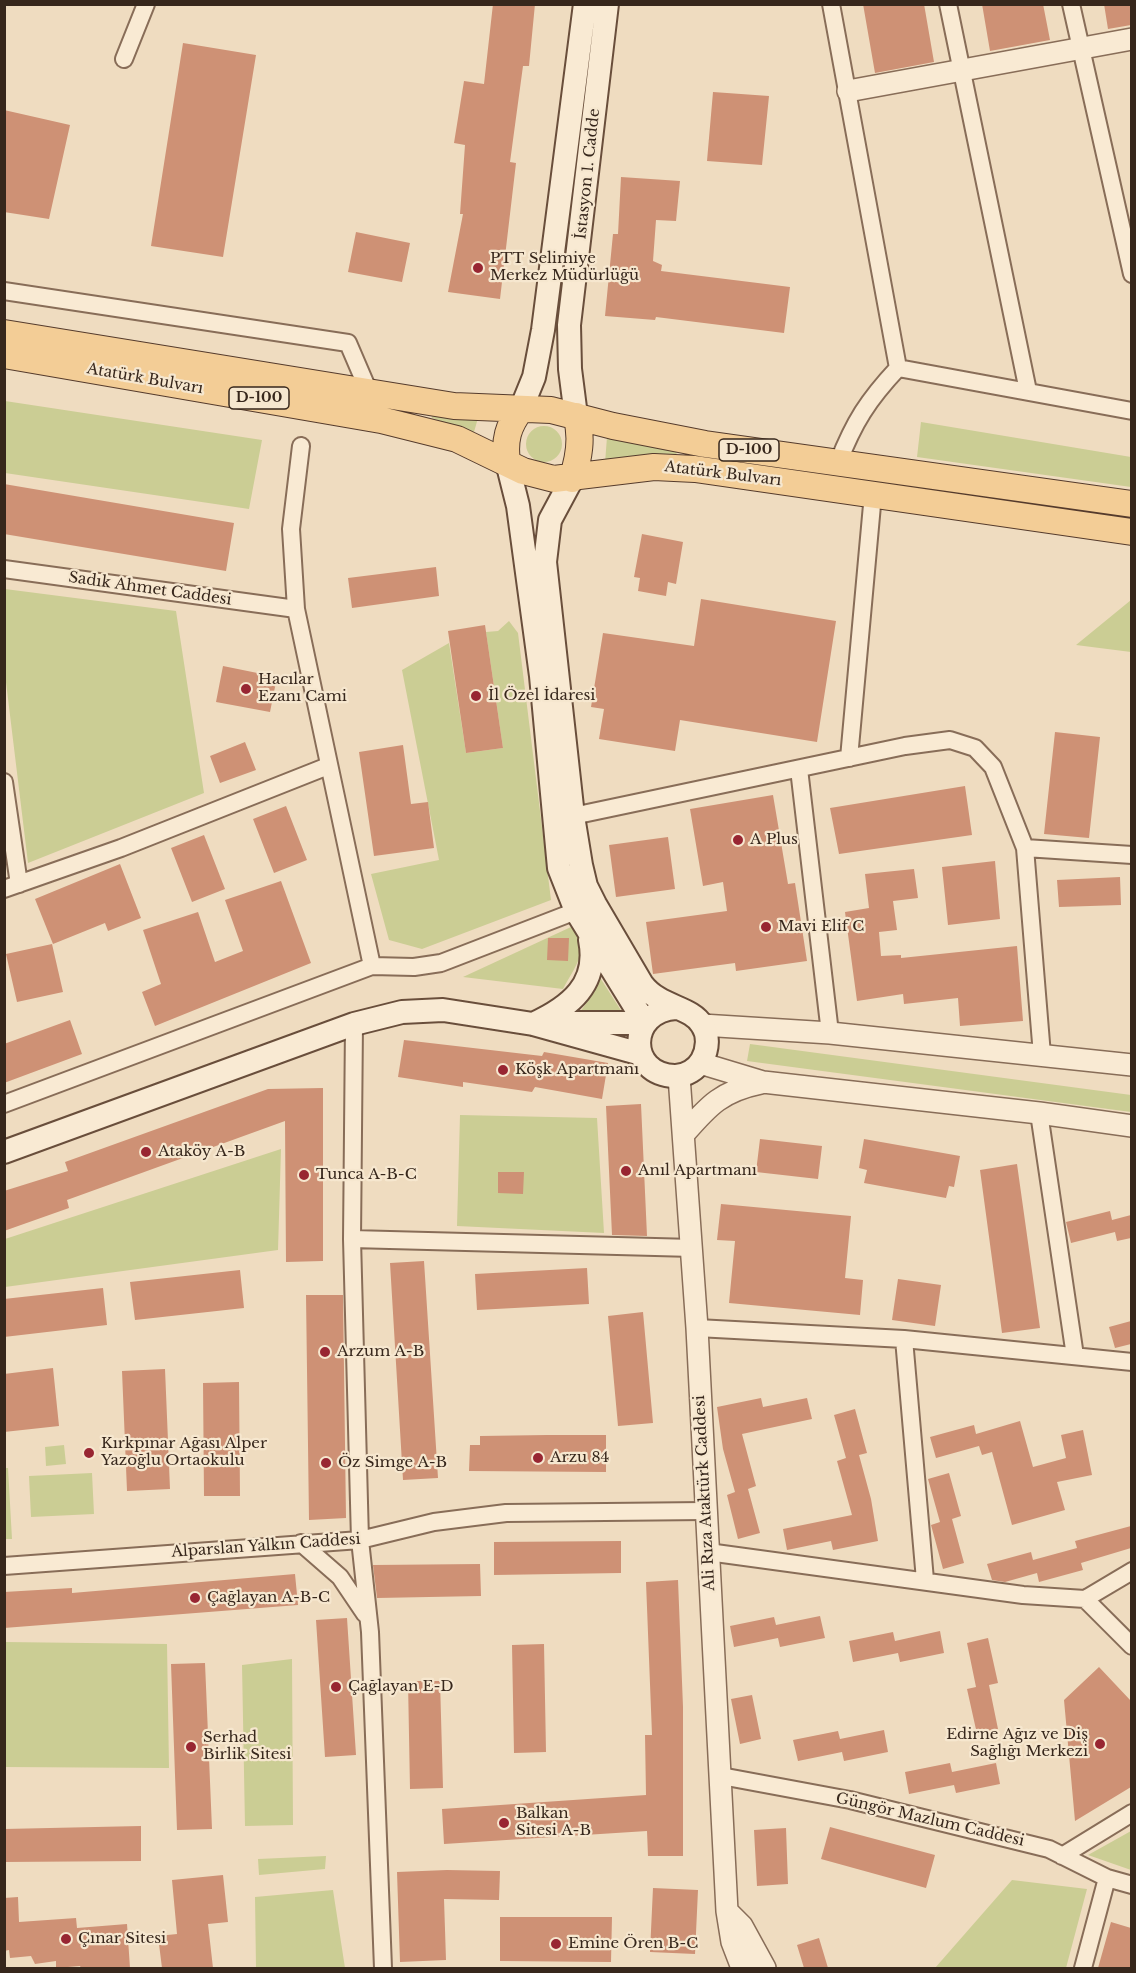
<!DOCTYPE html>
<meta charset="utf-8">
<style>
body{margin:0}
#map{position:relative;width:1136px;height:1973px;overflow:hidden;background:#efdcc0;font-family:"Libre Baskerville",serif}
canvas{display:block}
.frame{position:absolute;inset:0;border:6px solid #37271c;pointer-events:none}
</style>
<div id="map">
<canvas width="1136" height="1973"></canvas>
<div class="frame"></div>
</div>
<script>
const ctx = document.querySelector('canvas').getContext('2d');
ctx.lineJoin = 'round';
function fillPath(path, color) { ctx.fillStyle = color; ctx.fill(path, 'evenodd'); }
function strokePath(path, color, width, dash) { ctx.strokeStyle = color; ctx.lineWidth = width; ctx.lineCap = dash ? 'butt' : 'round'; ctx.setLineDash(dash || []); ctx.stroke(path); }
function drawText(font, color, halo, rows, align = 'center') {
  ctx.font = font + ' "Libre Baskerville",serif'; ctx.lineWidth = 4.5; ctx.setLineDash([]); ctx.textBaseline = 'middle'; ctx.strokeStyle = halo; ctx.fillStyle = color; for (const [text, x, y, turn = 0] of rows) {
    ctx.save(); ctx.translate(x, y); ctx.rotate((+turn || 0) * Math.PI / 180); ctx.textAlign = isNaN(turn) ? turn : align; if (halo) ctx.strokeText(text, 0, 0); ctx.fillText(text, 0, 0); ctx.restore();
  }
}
fillPath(new Path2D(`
 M5,401L262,440L249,509L5,473Z
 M431,414L478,418L474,432L432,418Z
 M921,422L1131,457V487L917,457Z
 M526 444a18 18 0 1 1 36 0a18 18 0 1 1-36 0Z
 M607,437L677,450L676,457L605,463Z
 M5,589L176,611L204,793L28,863L5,674Z
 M1131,600V652L1076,645Z
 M509,621L518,633L551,900L422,949L389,940L371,874L439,860L402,670L449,643L466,753L503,748L486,632L498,631Z
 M571,927C591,951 575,966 563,989L463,977Z
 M599,976L622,1012H580L595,991Z
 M750,1044L1131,1095V1112L747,1061Z
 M460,1115L597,1118L604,1233L457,1226Z
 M281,1149L278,1250L5,1287V1239Z
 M64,1445L66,1464L46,1466L45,1447Z
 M5,1468H8L12,1539H5Z
 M92,1473L94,1514L31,1517L29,1476Z
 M5,1642L167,1644L169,1768L5,1767Z
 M292,1659L293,1825L245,1826L242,1665Z
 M1131,1831V1870L1088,1855Z
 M326,1856L325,1869L259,1875L258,1859Z
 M1012,1880L1087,1889L1066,1968H935Z
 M333,1890L345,1968H256L255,1897Z`), '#cbcd94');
fillPath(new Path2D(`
 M493,4H535L529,66H523L510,162L516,163L500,299L448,292L463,214H460L465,145L454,143L464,81L484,84Z
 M863,4H924L934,62L875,73Z
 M982,4H1043L1050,40L990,51Z
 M1104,4H1131V25L1108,29Z
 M183,43L256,55L223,257L151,246Z
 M713,92L769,96L762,165L707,161Z
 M4,110L70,125L49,219L4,212Z
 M621,177L680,181L676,221L656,220L653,261L662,265L661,271L790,287L784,333L656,317L655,320L605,316L613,234H618Z
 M356,232L410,243L402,282L348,272Z
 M4,484L234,523L226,571L4,534Z
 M642,534L683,542L676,584L668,582L666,596L638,591L640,578L634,577Z
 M436,567L439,596L352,608L348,578Z
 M701,599L836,621L817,742L680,720L675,751L599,739L604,709L591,707L603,633L694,646Z
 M485,625L503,748L466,753L448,631Z
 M223,666L277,677L270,712L216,702Z
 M1055,732L1100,737L1089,838L1044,834Z
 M245,742L256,770L220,783L210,756Z
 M403,745L411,804L428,802L434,848L374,856L359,752Z
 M965,786L972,835L839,854L830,808Z
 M773,795L788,884L795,883L807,961L736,971L735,963L653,974L646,922L727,911L723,882L703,886L690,809Z
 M286,806L307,860L274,873L253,819Z
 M204,835L225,889L192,902L171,848Z
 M668,837L675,889L616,897L609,845Z
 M995,861L1000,919L948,925L942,867Z
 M120,864L141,918L108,931L105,923L53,944L35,899Z
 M914,869L918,898L893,901L897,930L879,932L881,956L901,955V958L1017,946L1023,1021L960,1026L958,998L904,1004L903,994L857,1001L845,912L869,908L865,874Z
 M1120,877L1121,905L1059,907L1057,880Z
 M281,881L311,963L155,1026L142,992L161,984L143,930L198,912L215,962L243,951L225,900Z
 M548,938H569L568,961L547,960Z
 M52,944L63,992L17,1002L6,954Z
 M70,1020L82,1054L4,1083V1044Z
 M404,1040L542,1056L544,1052L608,1063L602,1099L535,1087L532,1092L463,1082V1087L398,1077Z
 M323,1088V1261L286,1262L285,1121L67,1200L69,1208L4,1231V1191L68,1171L65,1162L268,1089Z
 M641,1104L647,1236L612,1235L606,1106Z
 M760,1139L822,1146L818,1179L756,1172Z
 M864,1139L960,1156L954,1187L949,1186L946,1198L864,1183L867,1170L859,1168Z
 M1017,1164L1040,1328L1002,1333L980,1170Z
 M498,1172H524L523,1194L498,1193Z
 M721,1204L851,1216L845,1278L863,1280L860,1315L729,1303L735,1241L717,1240Z
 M1110,1211L1112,1220L1131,1215V1238L1117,1241L1115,1232L1071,1243L1066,1222Z
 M424,1261L438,1478L403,1480L390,1263Z
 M587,1268L589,1304L477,1310L475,1274Z
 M240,1270L244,1308L135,1320L130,1282Z
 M898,1279L941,1285L935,1326L892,1320Z
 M103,1288L107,1325L4,1337V1299Z
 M306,1295H343L346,1518L309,1520Z
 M643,1312L653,1423L618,1426L608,1316Z
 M1131,1321V1344L1115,1348L1109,1327Z
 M53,1368L59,1426L4,1432V1374Z
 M165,1369L170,1489L127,1491L122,1371Z
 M239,1382L240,1496H204L203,1383Z
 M761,1398L763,1407L807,1398L812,1419L742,1434L756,1486L748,1489L760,1533L738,1539L727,1495L735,1492L723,1449L717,1407Z
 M855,1409L867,1453L859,1455L871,1499L878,1541L833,1550L831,1541L787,1550L783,1529L852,1515L837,1461L846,1458L834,1415Z
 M1020,1421L1033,1467L1066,1458L1061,1435L1083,1430L1092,1475L1057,1482L1065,1510L1012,1525L992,1452L982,1455L979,1446L936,1458L930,1437L974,1425L976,1434Z
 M547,1435H606V1472L469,1471L470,1445H480V1436Z
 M949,1473L961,1516L952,1519L964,1563L943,1569L931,1525L940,1522L928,1479Z
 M1131,1526V1548L1081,1563L1083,1570L1039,1582L1037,1573L1005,1582L992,1580L987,1564L1031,1552L1035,1568L1033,1560L1077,1548L1075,1541Z
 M621,1541V1573L494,1575V1542Z
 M480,1564L481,1596L377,1598L373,1565Z
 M295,1574L298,1605L4,1628V1592L72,1588V1593Z
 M678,1580L683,1707V1856H648L647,1831L444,1844L442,1809L646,1795L645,1735H652L646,1582Z
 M820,1616L825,1638L780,1647L778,1638L734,1647L730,1626L774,1617L776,1625Z
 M347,1618L356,1755L325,1757L316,1620Z
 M940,1631L944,1653L900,1662L898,1653L853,1662L849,1641L893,1632L895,1641Z
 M988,1638L998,1683L989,1685L998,1729L977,1734L967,1689L976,1687L967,1643Z
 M544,1644L546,1752L514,1753L512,1645Z
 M205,1663L212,1829L177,1830L171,1664Z
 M1099,1667L1131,1701V1787L1075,1821L1064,1700Z
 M408,1681H440L443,1788L410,1789Z
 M752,1695L761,1739L740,1744L731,1699Z
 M884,1730L888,1752L844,1761L842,1752L798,1761L793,1740L838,1731L840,1739Z
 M950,1763L952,1772L996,1763L1000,1784L956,1793L954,1785L909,1794L905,1772Z
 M141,1826V1861L4,1862V1829Z
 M830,1827L935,1855L926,1888L821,1859Z
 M786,1828L788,1884L757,1886L754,1830Z
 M447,1870L500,1871L499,1900L444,1899L446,1960L400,1962L397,1872Z
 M223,1875L228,1922L208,1924L213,1968H162L158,1936L177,1934L172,1880Z
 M653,1888L698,1890L695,1954L650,1952Z
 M18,1897L19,1922L76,1918L77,1928L127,1924L130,1968H81L80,1966L56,1968V1961L35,1964L31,1956L10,1958L9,1950L4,1951V1898Z
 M500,1917H612L611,1962L500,1961Z
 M1111,1922L1131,1928V1968H1098Z
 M819,1938L828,1968H804L797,1945Z`), '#ce9175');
const minor = new Path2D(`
 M831,4L898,368
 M948,4L1028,391
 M1071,4L1132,274
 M124,59L146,4
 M4,291L348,343L369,392
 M898,368L1132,411
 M301,446L291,529L296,609L372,966
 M838,463C854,422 868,400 898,368
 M4,569L296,609
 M849,758L873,494
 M799,769L830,1033
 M4,782L19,884
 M573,816L905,746L950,740L975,748L993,767L1025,848L1042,1055
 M1025,848L1132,855
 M4,889L121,848L328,766
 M354,1024L352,1239L360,1540L370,1632L383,1968
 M4,1104L372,966L414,967L441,963L576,911
 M1039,1113L1075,1356
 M352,1239L693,1248
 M697,1328L904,1339L1132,1362
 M904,1339L925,1580
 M301,1543L340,1577L365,1614
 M708,1552L1023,1595L1085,1599L1132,1571
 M4,1566L360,1540L434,1522L506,1513L705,1511
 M1085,1599L1132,1646
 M721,1776L850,1800L1049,1849L1107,1878L1132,1885
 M1062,1856L1132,1813
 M1083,1968L1107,1878`);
const tertiary = new Path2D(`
 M848,91L1132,39
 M702,1025L830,1033L1132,1065
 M700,1063L763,1082L1039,1113L1132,1126
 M679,1076L697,1328L727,1911L732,1942L742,1968
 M684,1134C709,1105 722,1091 761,1083
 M727,1911L742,1926L765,1968`);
const secondary = new Path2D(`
 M521,409L534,377L543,330L585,4
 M576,416L570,369L569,325L607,4
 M507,462L518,506L541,676L559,868L576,911L645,1023
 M572,479L550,520L545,562L573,816L581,865L586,886L595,904L642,984C660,1008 691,1006 702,1025C709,1035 708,1049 702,1060C697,1069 686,1076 675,1076C627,1075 627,1011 676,1008
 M562,1023H645
 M533,1024C570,1007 599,984 590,940
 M4,1152L354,1024L402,1012L443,1010L533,1024L641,1054`);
const primary = new Path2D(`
 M4,333L454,406L551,410L613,426L705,444L1132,504
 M4,355L381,420L457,439L523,471L554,479L654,467L695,469L1132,532
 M507,462C504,440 508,426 521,409
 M572,479C579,458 583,437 576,416`);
strokePath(minor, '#886d58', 20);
strokePath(tertiary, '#886d58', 24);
strokePath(secondary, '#694e3b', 26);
strokePath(primary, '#553b2c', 28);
strokePath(minor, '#f9ead3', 16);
strokePath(tertiary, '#f9ead3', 21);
strokePath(secondary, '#f9ead3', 22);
strokePath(primary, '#f3cd96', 26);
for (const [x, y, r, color] of [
 [478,268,6,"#982632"],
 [246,689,6,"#982632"],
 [476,696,6,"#982632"],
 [738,840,6,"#982632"],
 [766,927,6,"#982632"],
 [503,1070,6,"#982632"],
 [146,1152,6,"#982632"],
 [626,1171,6,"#982632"],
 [304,1175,6,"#982632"],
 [325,1352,6,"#982632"],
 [89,1453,6,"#982632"],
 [538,1458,6,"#982632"],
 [326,1463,6,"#982632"],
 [195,1598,6,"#982632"],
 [336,1687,6,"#982632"],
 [1100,1744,6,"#982632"],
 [191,1747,6,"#982632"],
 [504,1823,6,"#982632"],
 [66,1939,6,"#982632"],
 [556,1944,6,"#982632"]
]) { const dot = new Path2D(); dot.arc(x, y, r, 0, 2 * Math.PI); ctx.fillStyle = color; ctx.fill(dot); strokePath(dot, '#f6e7cf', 2); }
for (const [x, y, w] of [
 [259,398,60],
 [749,450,60]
]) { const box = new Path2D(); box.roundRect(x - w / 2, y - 11, w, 22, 4.5); ctx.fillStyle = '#f6e7cf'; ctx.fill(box); strokePath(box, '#37271c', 1.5); }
drawText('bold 14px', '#37271c', null, [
 ["D-100",259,398],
 ["D-100",749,450]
]);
drawText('15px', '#37271c', '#f6e7cf', [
 ["İstasyon 1. Cadde",588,174,-84],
 ["Atatürk Bulvarı",145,379,10],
 ["Atatürk Bulvarı",723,474,7],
 ["Sadık Ahmet Caddesi",150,589,8],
 ["Ali Rıza Ataktürk Caddesi",705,1493,-93],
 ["Alparslan Yalkın Caddesi",266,1546,-4],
 ["Güngör Mazlum Caddesi",930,1820,13]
]);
drawText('15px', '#37271c', '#f6e7cf', [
 ["PTT Selimiye",490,259],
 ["Merkez Müdürlüğü",490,276],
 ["Hacılar",258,680],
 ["Ezanı Cami",258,697],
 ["İl Özel İdaresi",488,696],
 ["A Plus",750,840],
 ["Mavi Elif C",778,927],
 ["Köşk Apartmanı",515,1070],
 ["Ataköy A-B",158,1152],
 ["Anıl Apartmanı",638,1171],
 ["Tunca A-B-C",316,1175],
 ["Arzum A-B",337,1352],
 ["Kırkpınar Ağası Alper",101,1444],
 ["Yazoğlu Ortaokulu",101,1461],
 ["Arzu 84",550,1458],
 ["Öz Simge A-B",338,1463],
 ["Çağlayan A-B-C",207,1598],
 ["Çağlayan E-D",348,1687],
 ["Edirne Ağız ve Diş",1088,1735,"right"],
 ["Sağlığı Merkezi",1088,1752,"right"],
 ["Serhad",203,1738],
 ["Birlik Sitesi",203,1755],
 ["Balkan",516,1814],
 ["Sitesi A-B",516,1831],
 ["Çınar Sitesi",78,1939],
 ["Emine Ören B-C",568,1944]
], 'left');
</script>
